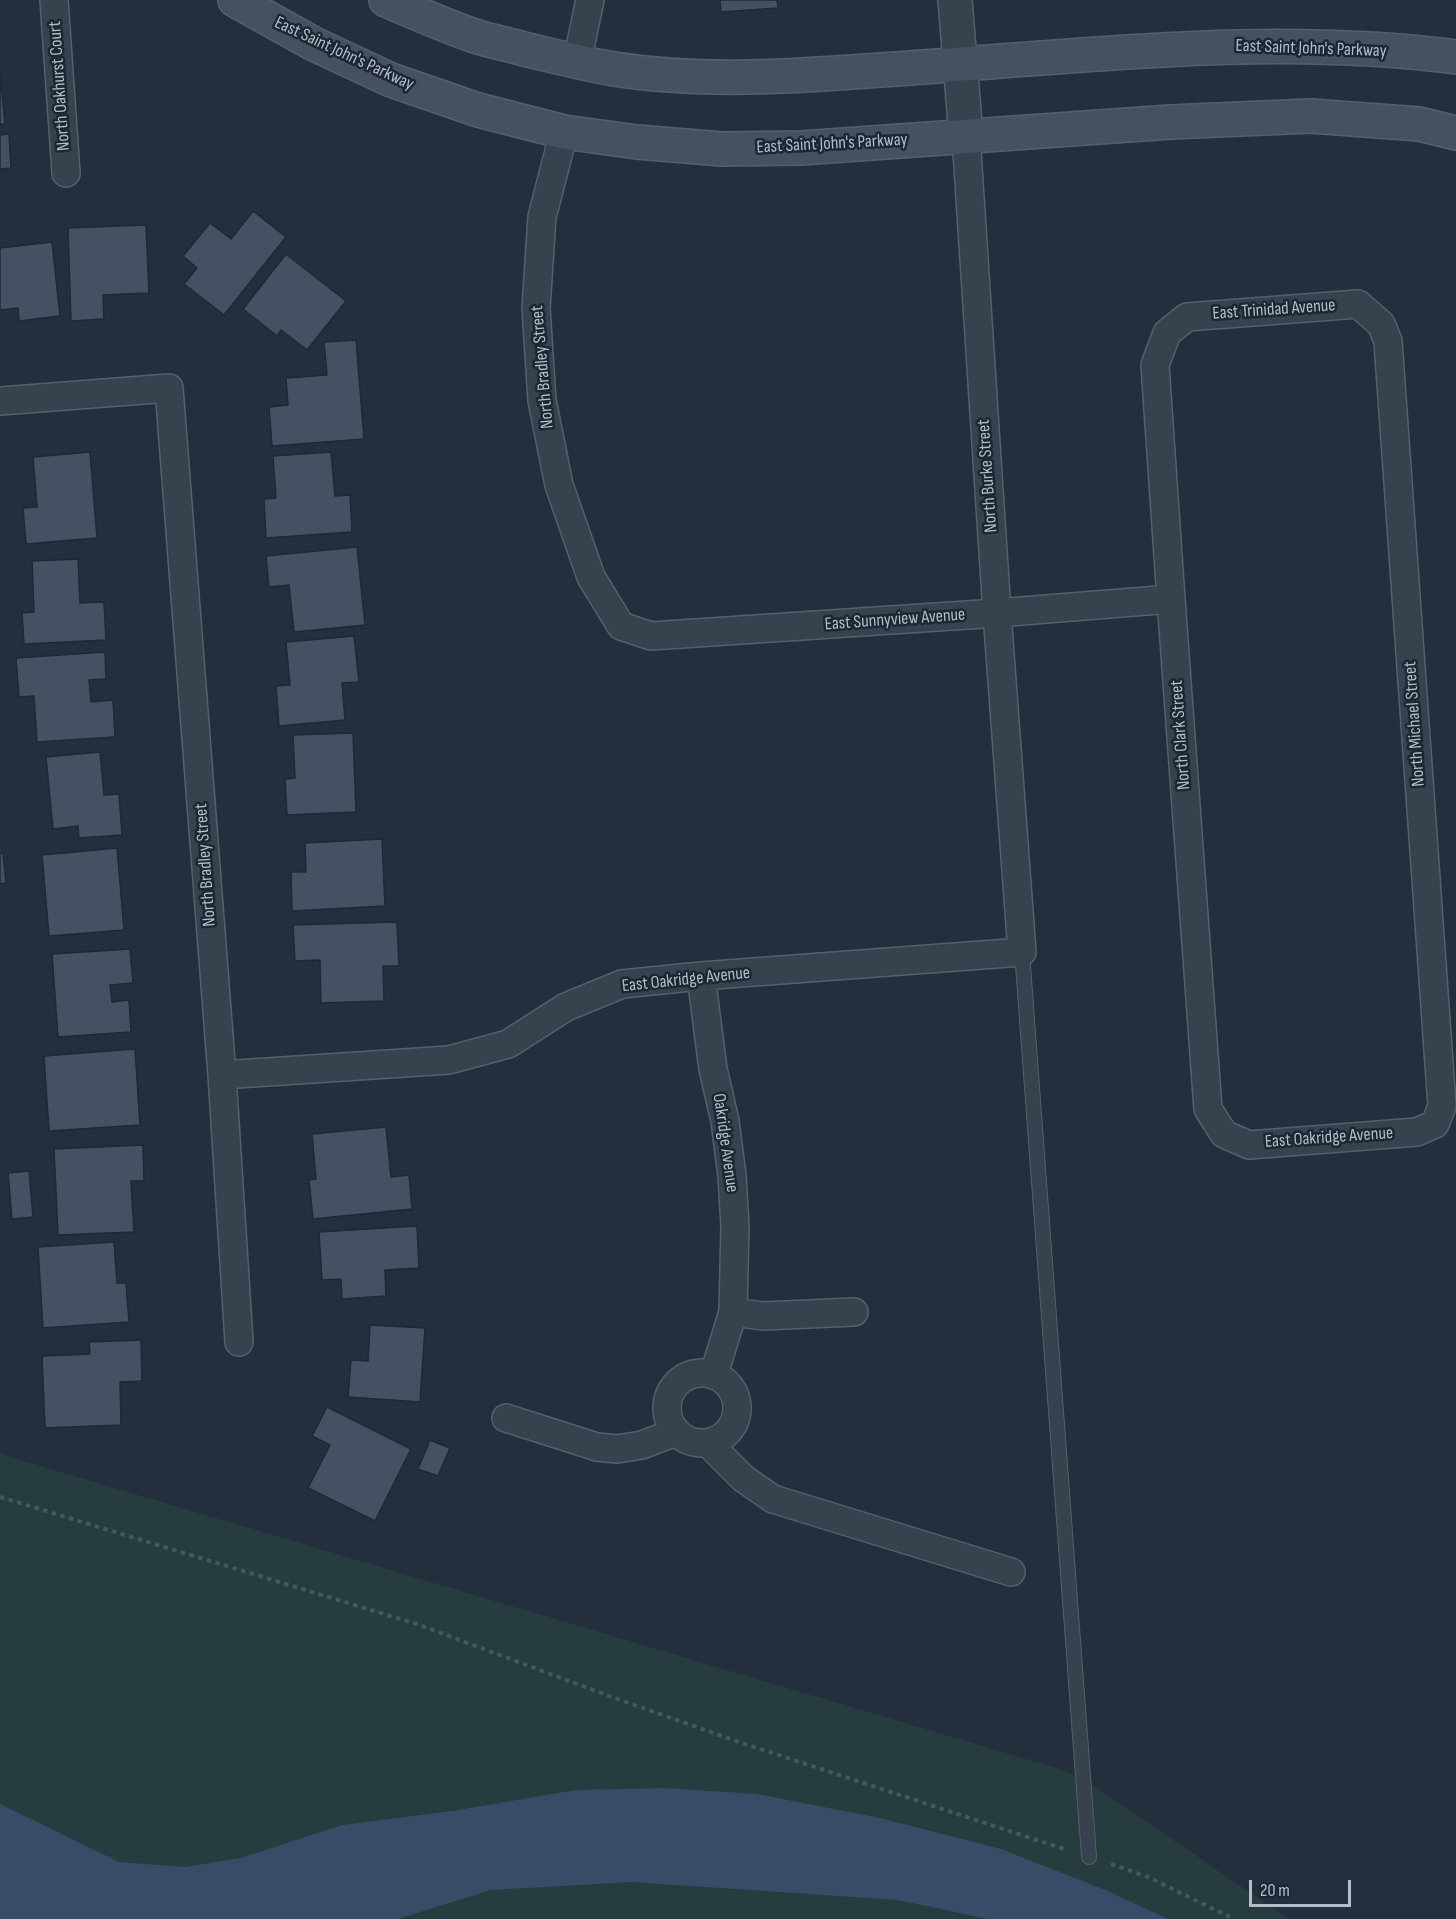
<!DOCTYPE html>
<style>
body{margin:0}
#map{position:relative;width:1456px;height:1919px;overflow:hidden;background:#242f3e;font-family:"Sofia Sans Condensed",sans-serif}
canvas{display:block}
.scale{position:absolute;left:1249px;top:1880px;width:102px;height:27px;box-sizing:border-box;border:3px solid #b4bcc9;border-top:0;padding-left:8px;font-size:18px;line-height:21px;white-space:nowrap;color:#b4bcc9;-webkit-text-stroke:4px #1d2633;paint-order:stroke}
</style>
<div id="map">
<canvas width="1456" height="1919"></canvas>
<div class="scale">20 m</div>
</div>
<script>
const ctx = document.querySelector('canvas').getContext('2d');
ctx.lineJoin = 'round';
function fillPath(path, color) { ctx.fillStyle = color; ctx.fill(path, 'evenodd'); }
function strokePath(path, color, width, dash) { ctx.strokeStyle = color; ctx.lineWidth = width; ctx.lineCap = dash ? 'butt' : 'round'; ctx.setLineDash(dash || []); ctx.stroke(path); }
function drawText(font, color, halo, rows, align = 'center') {
  ctx.font = font + ' "Sofia Sans Condensed",sans-serif'; ctx.lineWidth = 5; ctx.setLineDash([]); ctx.textBaseline = 'middle'; ctx.strokeStyle = halo; ctx.fillStyle = color; for (const [text, x, y, turn = 0] of rows) {
    ctx.save(); ctx.translate(x, y); ctx.rotate((+turn || 0) * Math.PI / 180); ctx.textAlign = isNaN(turn) ? turn : align; if (halo) ctx.strokeText(text, 0, 0); ctx.fillText(text, 0, 0); ctx.restore();
  }
}
fillPath(new Path2D(`
 M0,1454L1053,1767L1082,1778L1289,1919H0Z`), '#263c3f');
fillPath(new Path2D(`
 M664,1788L757,1794L880,1818L1001,1849L1103,1889L1168,1919H988L898,1900L632,1882L491,1890L398,1919H0V1804L119,1862L185,1867L241,1858L342,1825L452,1811L576,1790Z`), '#394c67');
const building = new Path2D(`
 M720,0H777L778,8L721,12Z
 M0,73L5,124H0Z
 M9,134L11,168L0,169V135Z
 M253,211L286,237L224,315L184,284L197,268L183,256L210,223L231,239Z
 M146,225L149,293L103,295L104,319L71,321L68,228Z
 M52,242L60,316L19,321L18,308L0,310V248Z
 M286,254L346,301L307,350L281,330L277,336L243,309Z
 M356,340L364,439L272,446L269,407L288,405L286,378L327,375L324,342Z
 M90,452L97,538L26,544L23,508L37,507L33,457Z
 M331,452L335,496L350,495L352,532L266,538L264,499L276,498L273,456Z
 M357,547L365,625L294,632L289,585L269,587L266,556Z
 M78,559L80,603L104,602L106,640L24,644L22,613L34,612L32,561Z
 M354,636L359,682L342,683L345,720L279,726L276,686L290,685L286,642Z
 M105,652L106,679L89,680L91,702L113,700L115,737L37,742L34,696L19,697L16,658Z
 M353,733L356,812L287,815L285,779L295,778L293,735Z
 M100,752L104,795L119,794L122,835L79,838L78,826L53,829L46,757Z
 M382,839L385,906L292,911L291,872H306L305,843Z
 M117,848L124,930L49,936L42,855Z
 M0,853H3L6,883L0,884Z
 M397,922L399,966H383L384,1001L321,1003L320,960L295,961L293,925Z
 M130,949L133,983L110,985L112,1002L129,1000L131,1032L58,1037L52,954Z
 M135,1049L140,1125L49,1131L44,1056Z
 M386,1127L391,1177L409,1175L412,1209L313,1219L309,1180L316,1179L312,1134Z
 M143,1145L144,1181H131L134,1232L58,1235L54,1149Z
 M29,1171L33,1217L12,1219L8,1173Z
 M417,1226L419,1268L385,1270L386,1296L342,1299L341,1279L322,1280L319,1232Z
 M114,1242L117,1283H126L129,1322L43,1328L38,1247Z
 M370,1325L425,1328L420,1402L348,1397L351,1360L368,1361Z
 M141,1340L142,1381L120,1382L121,1425L45,1428L42,1356L90,1354L89,1342Z
 M327,1407L411,1449L375,1521L308,1488L330,1445L312,1436Z
 M430,1440L450,1448L438,1476L418,1469Z`);
fillPath(building, '#455162');
strokePath(building, '#1f2835', 1.5);
const service = new Path2D(`
 M1022,952L1089,1857`);
const minor = new Path2D(`
 M54,0L66,173
 M577,62L590,0
 M564,132L542,217L536,308L542,400L559,485L591,577L621,626L651,636L997,613L1171,599
 M1358,304L1381,324L1388,341L1442,1106L1435,1124L1417,1132L1249,1145L1224,1134L1208,1109L1171,599L1155,365L1167,333L1187,317Z
 M0,401L169,388L222,1075L239,1342
 M701,976L713,1069L725,1121L732,1176L735,1226L733,1312L714,1374
 M222,1075L449,1060L508,1044L566,1007L622,984L701,976L1022,952L997,613L966,136
 M733,1312L763,1316L854,1312
 M667 1408a35 35 0 1 1 70 0a35 35 0 1 1-70 0Z
 M506,1418L597,1447L617,1449L642,1445L676,1432
 M708,1443L744,1479L773,1499L1011,1572`);
const tertiary = new Path2D(`
 M955,0L966,136`);
const secondary = new Path2D(`
 M235,0L314,44L391,80L478,110L564,132L637,142L722,149L801,148L1171,122L1311,116L1419,124L1456,133
 M386,0C414,12 443,25 472,35C489,41 507,44 524,49C554,56 584,64 614,69C717,85 821,74 924,67C1101,54 1279,34 1456,57`);
strokePath(service, '#565f6c', 16);
strokePath(minor, '#565f6c', 30);
strokePath(tertiary, '#565f6c', 36);
strokePath(secondary, '#565f6c', 36);
strokePath(new Path2D(`
 M0,1497L417,1624L609,1696L736,1741L1064,1849
 M1111,1864L1148,1877L1234,1919`), '#44595c', 4, [4.5, 4.5]);
strokePath(service, '#38414e', 14);
strokePath(minor, '#38414e', 27);
strokePath(tertiary, '#38414e', 33);
strokePath(secondary, '#465061', 33);
drawText('18px', '#b4bcc9', '#1d2633', [
 ["East Saint John's Parkway",1311,49,2],
 ["East Saint John's Parkway",344,54,25],
 ["North Oakhurst Court",60,86,-94],
 ["East Saint John's Parkway",832,144,-3],
 ["East Trinidad Avenue",1274,310,-4],
 ["North Bradley Street",543,367,-95],
 ["North Burke Street",988,476,-94],
 ["East Sunnyview Avenue",895,620,-4],
 ["North Michael Street",1415,724,-94],
 ["North Clark Street",1181,735,-94],
 ["North Bradley Street",206,865,-94],
 ["East Oakridge Avenue",686,980,-6],
 ["East Oakridge Avenue",1329,1138,-4],
 ["Oakridge Avenue",725,1143,82]
]);
</script>
